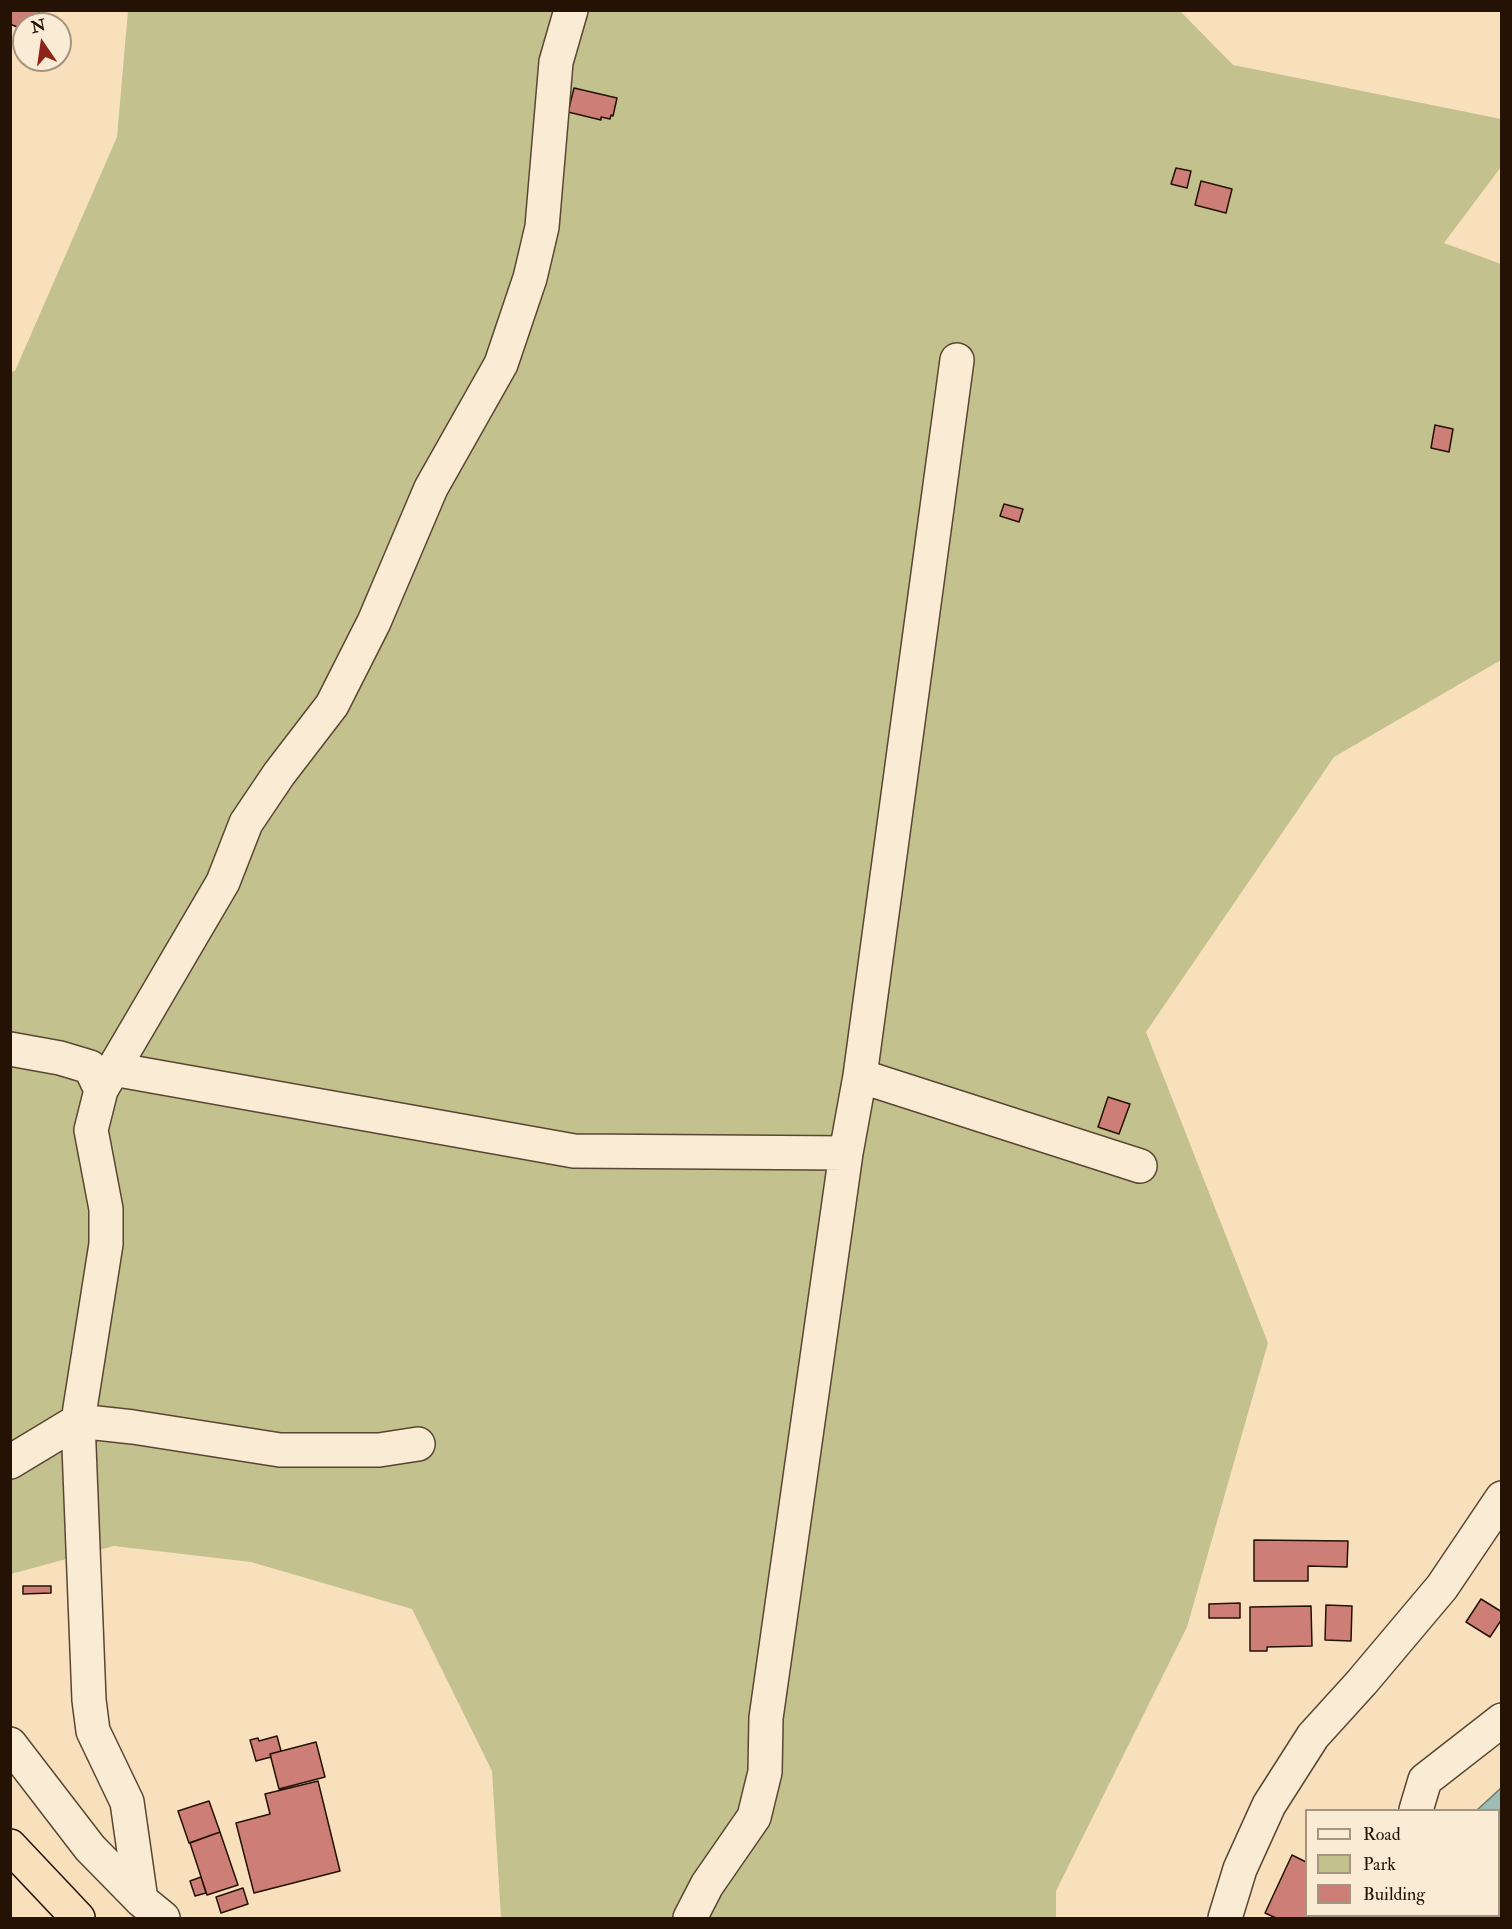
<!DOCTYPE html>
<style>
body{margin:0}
#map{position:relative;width:1512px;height:1929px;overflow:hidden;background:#f8e0bd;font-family:"IM FELL Double Pica",serif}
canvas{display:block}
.frame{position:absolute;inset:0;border:12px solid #241205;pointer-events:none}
.legend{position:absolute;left:1305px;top:1809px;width:195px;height:108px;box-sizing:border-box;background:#faebd4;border:2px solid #a49481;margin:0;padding:8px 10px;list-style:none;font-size:18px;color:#241205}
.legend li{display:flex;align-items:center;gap:12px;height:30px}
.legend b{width:30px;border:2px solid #a49481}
.north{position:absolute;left:12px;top:12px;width:60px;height:60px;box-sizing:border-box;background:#faebd4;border:2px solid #a49481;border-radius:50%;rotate:347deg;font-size:16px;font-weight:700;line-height:24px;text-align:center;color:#241205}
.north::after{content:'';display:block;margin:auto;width:21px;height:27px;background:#8f2418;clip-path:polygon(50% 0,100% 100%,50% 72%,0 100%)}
</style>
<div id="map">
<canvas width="1512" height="1929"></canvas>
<div class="frame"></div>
<ul class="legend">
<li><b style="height:8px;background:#faebd4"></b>Road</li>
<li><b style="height:16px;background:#c3c18d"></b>Park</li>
<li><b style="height:16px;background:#cc7e77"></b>Building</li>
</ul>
<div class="north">N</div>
</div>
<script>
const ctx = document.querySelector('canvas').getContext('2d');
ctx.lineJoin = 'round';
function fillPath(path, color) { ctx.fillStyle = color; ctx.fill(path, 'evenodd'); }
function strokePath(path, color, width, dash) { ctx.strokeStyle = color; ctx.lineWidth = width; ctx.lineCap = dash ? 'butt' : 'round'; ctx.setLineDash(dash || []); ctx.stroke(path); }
fillPath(new Path2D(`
 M128,11H1180L1233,65L1501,119V167L1444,243L1501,264V660L1334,757L1146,1032L1268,1343L1187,1627L1056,1891V1918H501L492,1771L412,1609L251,1562L114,1546L11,1574V372L15,371L117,137Z`), '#c3c18d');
const water = new Path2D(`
 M1501,1788V1918H1427V1916H1498V1810H1477Z`);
fillPath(water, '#9ebdb5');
strokePath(water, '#6d796f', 1.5);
const building = new Path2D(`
 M10,10H40L34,24H24V30L10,24Z
 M574,88L617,98L613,116L611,115L610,119L601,117V120L568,112Z
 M1176,168L1191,171L1187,188L1171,184Z
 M1201,181L1232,189L1226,213L1195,205Z
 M1435,425L1453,429L1449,452L1431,448Z
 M1004,504L1023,509L1019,522L1000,516Z
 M1108,1097L1130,1104L1119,1134L1098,1127Z
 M1254,1540L1348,1541L1347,1567L1308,1566V1581H1254Z
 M23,1586H51V1593L23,1594Z
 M1481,1599L1502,1612V1619L1490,1637L1466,1622Z
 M1240,1603V1618H1209V1604Z
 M1326,1605L1352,1606L1351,1641L1325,1640Z
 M1311,1606L1312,1646L1267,1647V1651H1250V1607Z
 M277,1736L281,1751L270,1754L271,1757L256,1761L250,1740L258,1738L259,1741Z
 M316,1742L325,1777L279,1789L270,1754Z
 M318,1781L340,1871L254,1893L236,1823L270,1814L265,1794Z
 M209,1801L220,1832L189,1843L178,1811Z
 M220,1832L238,1885L207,1895L190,1843Z
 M1292,1855L1306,1862V1916H1310L1308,1918H1276L1265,1913Z
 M201,1877L206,1893L195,1896L190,1881Z
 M243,1888L248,1904L221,1913L216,1897Z`);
fillPath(building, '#cc7e77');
strokePath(building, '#241205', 1.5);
const minor = new Path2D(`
 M10,1049L60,1058L90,1067L101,1090
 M113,1069L574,1151L846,1153
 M860,1076L1140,1166
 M10,1462L78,1421L133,1427L280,1450H379L418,1444
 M10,1744L90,1848L141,1900L163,1918
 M1416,1810L1425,1780L1502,1720
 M141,1900L127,1802L93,1731L89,1700L78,1421L106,1244V1209L91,1130L101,1090L223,882L246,823L279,774L332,705L374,622L431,488L501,364L530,278L542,227L556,62L571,10
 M690,1918L707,1885L754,1817L765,1772L766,1718L846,1153L860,1076L957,360
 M1225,1918L1240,1869L1269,1805L1313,1736L1362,1682L1442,1587L1502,1498
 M1386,1918L1387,1916`);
const highway = new Path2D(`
 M10,1846L78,1918`);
strokePath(minor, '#594633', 36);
strokePath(highway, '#241205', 36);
strokePath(minor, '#faebd4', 33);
strokePath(highway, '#f8e0bd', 33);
</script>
